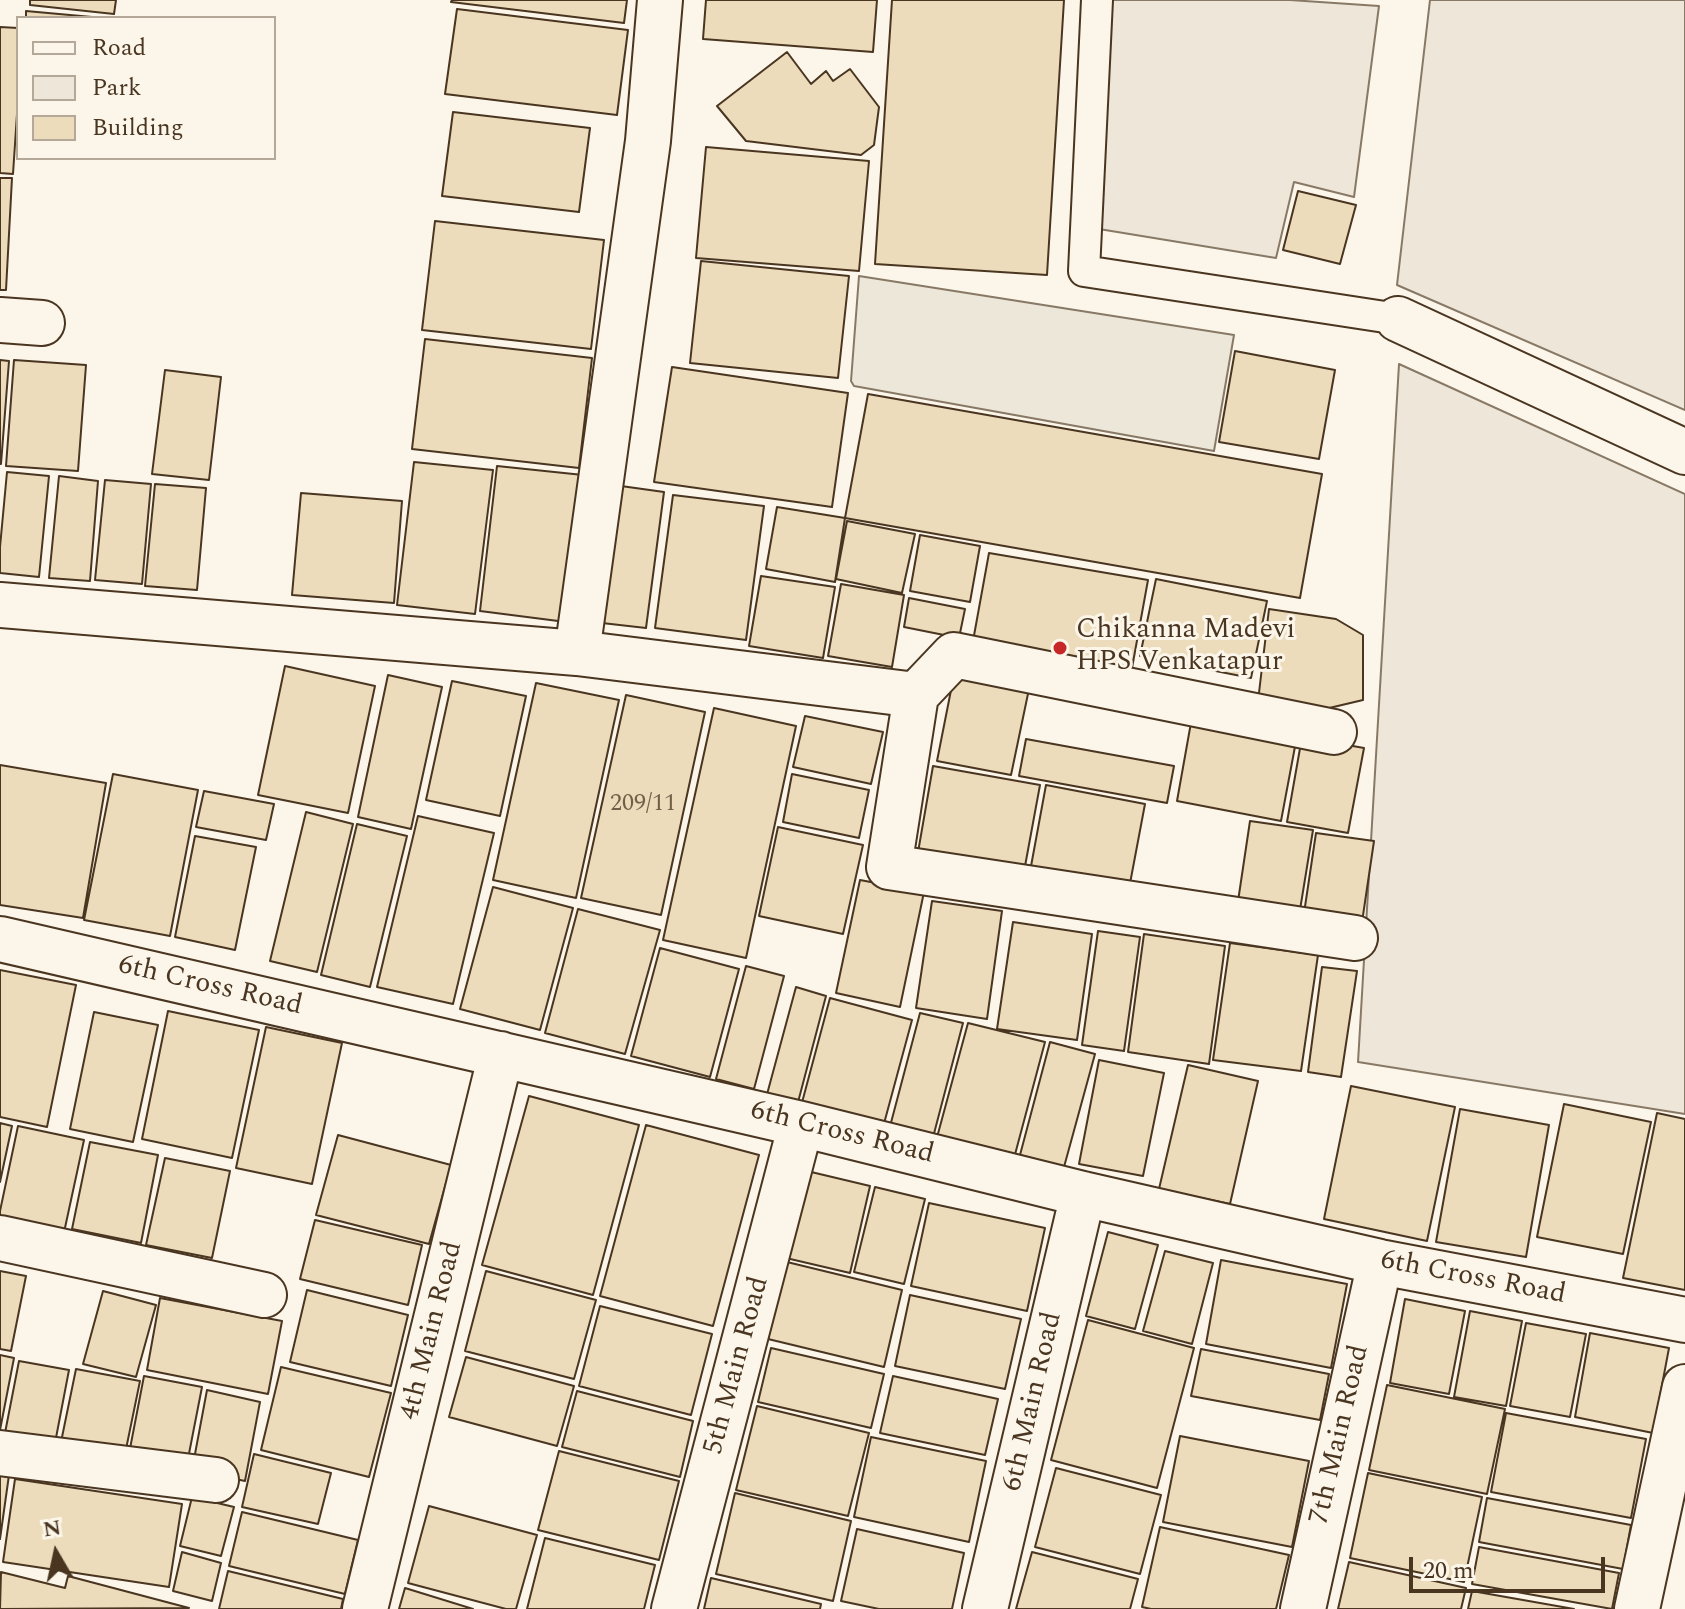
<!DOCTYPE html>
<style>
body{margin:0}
#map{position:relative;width:1685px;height:1609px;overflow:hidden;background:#fbf6e9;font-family:Spectral,serif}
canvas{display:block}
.legend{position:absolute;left:16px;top:16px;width:260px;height:144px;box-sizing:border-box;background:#fbf6e9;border:2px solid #b4a999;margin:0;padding:10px 14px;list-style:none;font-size:24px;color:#4a3520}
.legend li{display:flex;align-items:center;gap:16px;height:40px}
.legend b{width:40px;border:2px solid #b4a999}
.north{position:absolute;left:16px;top:1513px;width:80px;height:80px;-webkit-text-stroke:6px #fbf6e9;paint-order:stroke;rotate:351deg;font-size:22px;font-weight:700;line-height:32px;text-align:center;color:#4a3520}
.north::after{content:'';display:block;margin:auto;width:28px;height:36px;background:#4a3520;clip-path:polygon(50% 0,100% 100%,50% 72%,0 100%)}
.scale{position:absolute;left:1409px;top:1557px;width:196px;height:36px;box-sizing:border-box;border:4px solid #4a3520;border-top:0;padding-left:10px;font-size:24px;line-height:28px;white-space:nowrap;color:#4a3520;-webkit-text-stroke:6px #fbf6e9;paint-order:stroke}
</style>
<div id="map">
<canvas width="1685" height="1609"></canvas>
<ul class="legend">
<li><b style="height:10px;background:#fbf6e9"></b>Road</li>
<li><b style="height:22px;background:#ede6d9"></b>Park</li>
<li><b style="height:22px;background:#ecdcbc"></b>Building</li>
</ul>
<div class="north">N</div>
<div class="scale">20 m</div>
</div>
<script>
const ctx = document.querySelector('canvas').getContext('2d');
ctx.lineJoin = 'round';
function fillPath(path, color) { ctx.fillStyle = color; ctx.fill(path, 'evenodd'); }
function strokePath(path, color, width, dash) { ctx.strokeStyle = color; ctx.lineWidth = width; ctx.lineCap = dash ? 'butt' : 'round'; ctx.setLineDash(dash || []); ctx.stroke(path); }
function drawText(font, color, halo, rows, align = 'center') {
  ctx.font = font + ' Spectral,serif'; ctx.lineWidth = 6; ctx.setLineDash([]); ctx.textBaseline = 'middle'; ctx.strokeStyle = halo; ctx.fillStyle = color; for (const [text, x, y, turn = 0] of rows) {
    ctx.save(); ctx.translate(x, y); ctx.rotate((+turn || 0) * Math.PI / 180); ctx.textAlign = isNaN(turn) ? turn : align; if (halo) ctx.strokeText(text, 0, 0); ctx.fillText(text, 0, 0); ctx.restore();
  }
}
const green = new Path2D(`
 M1106,0H1290L1379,6L1354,197L1294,182L1276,258L1099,229Z
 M1430,0H1685V410L1397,285Z
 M1399,364L1685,494V1114L1358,1062Z`);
fillPath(green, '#ede6d9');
strokePath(green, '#887966', 2);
const parking = new Path2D(`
 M859,276L1234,335L1214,451L854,386L851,381Z`);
fillPath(parking, '#ede7d9');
strokePath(parking, '#887966', 2);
const building = new Path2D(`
 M30,0H116L114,14L30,5Z
 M452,0H627L624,23L451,2Z
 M706,0H877L873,52L703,39Z
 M892,0H1064L1047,275L875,264Z
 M457,9L628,30L617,115L445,94Z
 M26,11L103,18H26Z
 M0,27L18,28V99L13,174L0,173Z
 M787,52L811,84L826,71L833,81L850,69L879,107L874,145L861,155L746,141L717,106Z
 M453,112L590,128L579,212L442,196Z
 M706,147L869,161L859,271L696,258Z
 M0,178H12L6,290H0Z
 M1298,191L1356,205L1340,264L1283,250Z
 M435,221L604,240L591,349L422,330Z
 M701,261L849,276L838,378L690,363Z
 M425,339L592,358L579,468L412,449Z
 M1235,351L1335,370L1319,459L1219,442Z
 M0,360L9,361L1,464H0Z
 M14,360L86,365L78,471L6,466Z
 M672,367L848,393L832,507L654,482Z
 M165,370L221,377L209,480L152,474Z
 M868,394L1322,474L1300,598L845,518Z
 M414,462L493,470L475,614L397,605Z
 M497,466L583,475L566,622L480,611Z
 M7,472L49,476L39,577L0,573V547Z
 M59,476L98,481L90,581L49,578Z
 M105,480L151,484L142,584L95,580Z
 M155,484L206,488L197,590L145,586Z
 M621,486L664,492L646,628L602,623Z
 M301,493L402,501L394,603L292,595Z
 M673,495L764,506L746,640L655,628Z
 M777,507L845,518L835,582L766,569Z
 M847,521L915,534L902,593L836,579Z
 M920,535L980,546L970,602L910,591Z
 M989,553L1148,580L1132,668L973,641Z
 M761,576L835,587L823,658L749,646Z
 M1156,579L1267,601L1251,678L1140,656Z
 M841,584L904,595L892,667L828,656Z
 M909,598L965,609L959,638L904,627Z
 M1269,609L1336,619L1363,635V700L1325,709L1258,701Z
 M285,666L375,686L348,813L258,795Z
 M388,675L442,687L411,829L358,817Z
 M954,675L1029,689L1011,775L937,761Z
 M452,681L526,696L500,816L426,800Z
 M536,683L619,700L576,898L493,880Z
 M626,695L705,712L661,915L581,898Z
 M714,708L796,726L746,958L663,940Z
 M805,716L883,732L871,784L793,767Z
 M1192,717L1297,736L1281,821L1177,801Z
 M1302,737L1364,748L1348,833L1287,822Z
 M1026,739L1174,766L1167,803L1019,776Z
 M0,765L106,783L83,918L0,905Z
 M933,766L1040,785L1023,877L917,858Z
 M113,774L198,790L170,936L84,920Z
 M792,774L869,790L859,838L783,822Z
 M1046,785L1145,804L1128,894L1029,877Z
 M204,791L274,804L266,840L196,827Z
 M306,812L353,824L317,972L270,961Z
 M418,816L494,833L453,1004L377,987Z
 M1250,821L1313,830L1299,916L1237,908Z
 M357,824L407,836L370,987L321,975Z
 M778,827L863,845L843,934L759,916Z
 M1316,833L1374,841L1361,929L1303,920Z
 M195,836L256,847L235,950L175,937Z
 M860,880L924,892L900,1007L836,993Z
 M493,887L573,908L540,1030L460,1009Z
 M932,901L1002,911L987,1019L916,1008Z
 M578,909L660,930L625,1054L545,1033Z
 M1013,922L1092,934L1077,1040L997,1029Z
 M1098,931L1140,937L1124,1051L1082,1045Z
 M1144,934L1225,946L1209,1064L1128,1052Z
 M1230,943L1318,955L1301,1071L1213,1060Z
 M660,948L739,969L710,1077L631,1056Z
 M746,966L784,976L754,1089L716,1079Z
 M1322,967L1357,971L1341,1077L1308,1072Z
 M0,970L76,985L47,1127L0,1117Z
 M796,987L826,996L797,1106L766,1098Z
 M830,998L912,1020L882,1131L800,1110Z
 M168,1011L259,1030L232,1158L142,1139Z
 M94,1012L158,1025L133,1142L70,1129Z
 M920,1013L963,1023L931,1145L888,1134Z
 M968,1023L1045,1042L1013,1162L936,1141Z
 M266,1027L342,1043L312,1184L236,1168Z
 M1050,1042L1095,1054L1064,1167L1020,1155Z
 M1099,1060L1164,1073L1143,1176L1079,1164Z
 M1188,1065L1258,1081L1230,1204L1159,1189Z
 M1351,1086L1455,1107L1427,1241L1324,1219Z
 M529,1096L639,1125L593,1295L482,1265Z
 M1564,1104L1651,1122L1623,1254L1537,1237Z
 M1460,1109L1549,1125L1526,1257L1436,1242Z
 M1657,1113L1685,1119V1290L1623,1278Z
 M0,1123L12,1126L0,1182Z
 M646,1125L759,1155L713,1326L600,1296Z
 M18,1126L84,1140L63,1237L0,1224V1211Z
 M338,1135L451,1165L429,1244L316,1215Z
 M90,1142L158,1155L141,1243L72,1229Z
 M165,1158L230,1171L212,1258L146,1245Z
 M807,1171L870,1186L850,1273L786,1258Z
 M875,1187L925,1199L904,1284L854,1272Z
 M929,1203L1045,1228L1027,1311L911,1286Z
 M315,1220L422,1245L408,1305L300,1279Z
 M1108,1232L1158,1245L1135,1329L1086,1316Z
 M1165,1251L1213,1263L1192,1344L1143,1331Z
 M1221,1260L1347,1284L1331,1368L1206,1344Z
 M787,1262L902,1290L884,1367L768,1339Z
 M0,1271L26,1276L11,1351L0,1349Z
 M486,1271L596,1300L574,1379L465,1351Z
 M307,1290L408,1315L391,1386L290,1362Z
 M103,1291L156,1305L136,1377L83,1364Z
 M910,1295L1021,1319L1005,1389L895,1366Z
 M160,1298L282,1321L268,1394L147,1370Z
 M1405,1299L1465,1311L1449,1394L1390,1383Z
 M600,1306L712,1334L691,1415L579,1386Z
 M1470,1311L1522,1321L1506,1406L1454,1397Z
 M1088,1320L1194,1348L1157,1488L1051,1460Z
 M1526,1323L1586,1334L1570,1417L1510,1406Z
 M1590,1333L1669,1348L1653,1433L1575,1417Z
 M771,1348L884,1374L871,1428L758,1402Z
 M1201,1349L1329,1374L1320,1420L1191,1396Z
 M0,1355L14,1358L0,1430Z
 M466,1357L574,1386L557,1446L449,1417Z
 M19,1361L69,1370L55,1443L5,1433Z
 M281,1367L391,1393L369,1477L261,1450Z
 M76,1369L140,1381L125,1454L61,1442Z
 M144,1376L202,1387L186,1469L128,1459Z
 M893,1376L998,1399L985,1455L880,1433Z
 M1387,1385L1505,1409L1487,1494L1369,1470Z
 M207,1390L260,1402L245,1481L192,1470Z
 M577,1391L693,1421L680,1477L562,1447Z
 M757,1406L869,1433L848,1516L736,1490Z
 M1506,1413L1646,1439L1631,1518L1491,1492Z
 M1180,1436L1309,1461L1292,1547L1163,1522Z
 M871,1437L986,1461L969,1542L854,1517Z
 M559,1451L679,1481L659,1560L538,1530Z
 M254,1454L331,1473L318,1524L242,1507Z
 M1056,1468L1161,1495L1140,1574L1035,1547Z
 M1368,1473L1482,1497L1464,1582L1350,1558Z
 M0,1474L9,1475L0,1539Z
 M15,1479L182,1504L169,1587L3,1562Z
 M735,1493L851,1521L833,1601L716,1574Z
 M192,1497L234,1507L221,1556L180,1546Z
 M1487,1498L1631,1525L1623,1569L1479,1542Z
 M429,1506L537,1535L516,1609H506L408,1583Z
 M242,1512L358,1540L345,1594L229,1566Z
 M1160,1527L1289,1555L1276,1609H1151L1142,1607Z
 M857,1529L964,1553L952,1609H879L841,1601Z
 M545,1538L655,1565L644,1609H527Z
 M1479,1547L1619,1573L1612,1609L1472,1584Z
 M182,1552L221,1563L212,1601L173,1591Z
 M1032,1552L1138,1579L1130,1609H1016Z
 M1349,1562L1466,1588L1461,1609H1338Z
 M228,1571L343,1599L341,1609H219Z
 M1,1572L65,1588L68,1576L189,1608L0,1609Z
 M711,1578L821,1604L820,1609H704Z
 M405,1588L473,1609H399Z
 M1472,1591L1574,1609H1468Z`);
fillPath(building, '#ecdcbc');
strokePath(building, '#4a3520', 2);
const lane = new Path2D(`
 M1097,0L1084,271L1398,319`);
const street = new Path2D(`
 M1398,319L1685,452
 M0,320L42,323
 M0,605L577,653L648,141L660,0
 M577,653L916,695L954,655L1334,732
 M916,695L889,867L1355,938
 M0,939L801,1124L1083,1194L1380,1262L1685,1320
 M0,1238L264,1295
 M0,1453L216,1480
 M365,1609L501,1054
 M674,1609L801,1124
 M985,1609L1083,1194
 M1303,1609L1380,1262
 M1637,1609L1685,1387`);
strokePath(lane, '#4a3520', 34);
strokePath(street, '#4a3520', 48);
strokePath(lane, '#fbf6e9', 30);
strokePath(street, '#fbf6e9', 44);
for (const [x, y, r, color] of [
 [1060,648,8,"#c62828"]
]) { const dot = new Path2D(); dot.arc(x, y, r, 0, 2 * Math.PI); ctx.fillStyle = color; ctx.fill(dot); strokePath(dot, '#fbf6e9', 3); }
drawText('24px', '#725f47', null, [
 ["209/11",643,805]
]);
drawText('28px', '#4a3520', '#fbf6e9', [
 ["Chikanna Madevi",1076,632],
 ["HPS Venkatapur",1076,664]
], 'left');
drawText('28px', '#4a3520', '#fbf6e9', [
 ["6th Cross Road",210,987,13],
 ["6th Cross Road",842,1134,14],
 ["6th Cross Road",1473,1279,11],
 ["4th Main Road",433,1331,-76],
 ["5th Main Road",738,1366,-75],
 ["6th Main Road",1034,1402,-77],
 ["7th Main Road",1341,1435,-77]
]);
</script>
